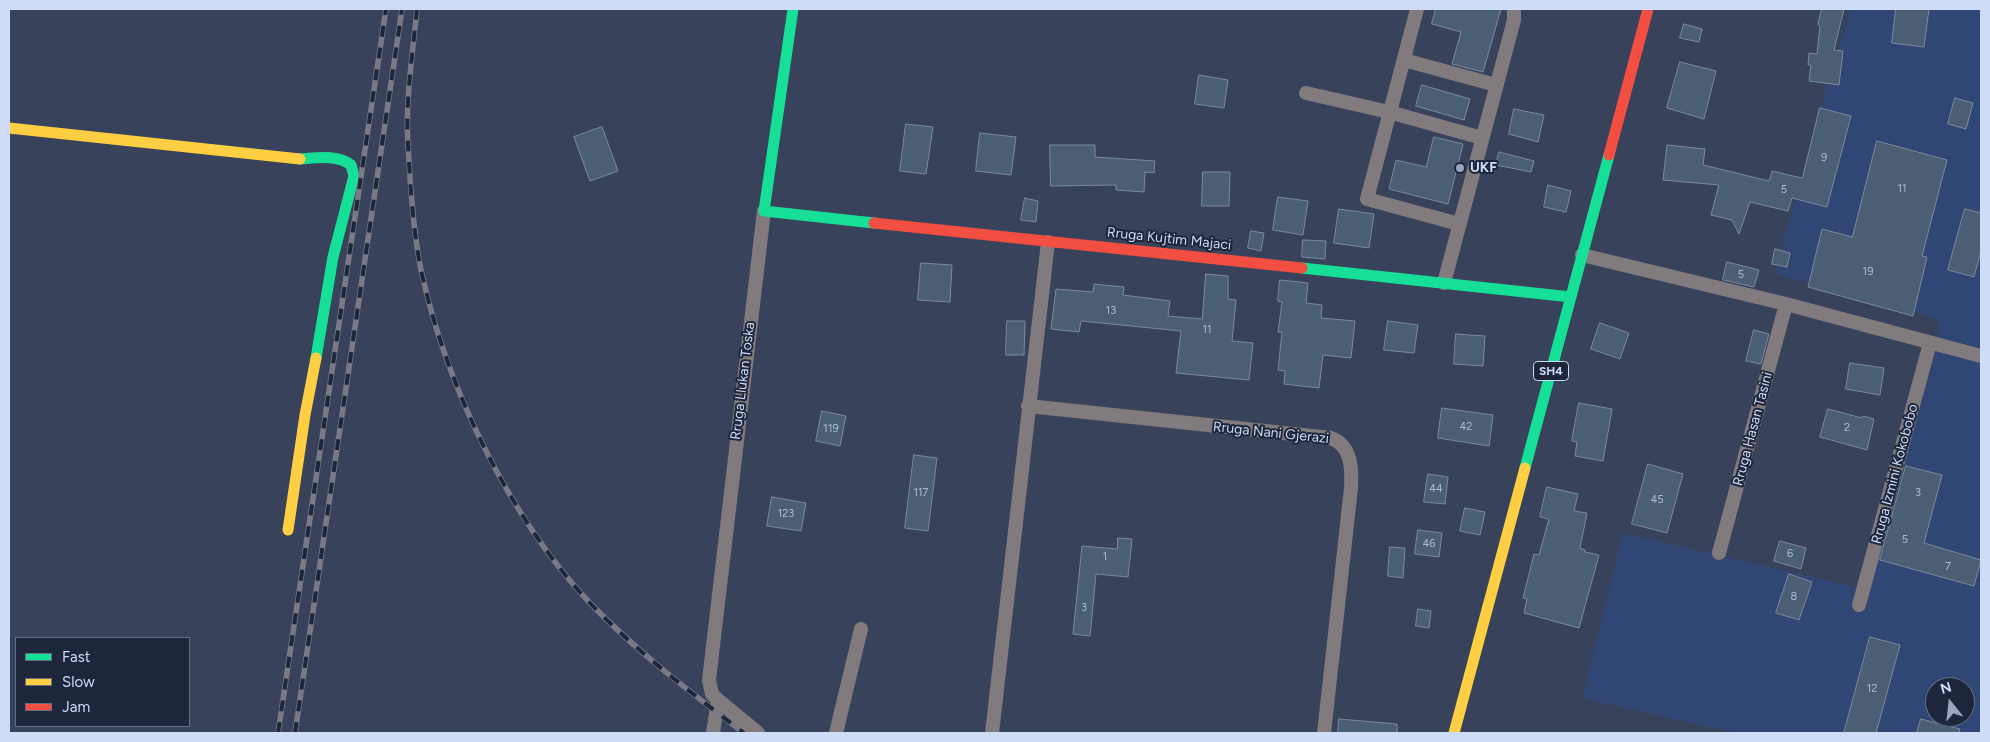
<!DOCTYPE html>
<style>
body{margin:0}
#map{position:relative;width:1990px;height:742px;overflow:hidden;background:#38435b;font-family:Figtree,sans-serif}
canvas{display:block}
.frame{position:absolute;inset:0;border:10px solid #cedcf6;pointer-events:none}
.legend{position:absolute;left:15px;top:637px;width:175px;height:90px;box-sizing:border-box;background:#1d263a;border:1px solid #646f85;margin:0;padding:6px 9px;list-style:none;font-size:15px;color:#cedcf6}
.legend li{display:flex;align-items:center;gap:10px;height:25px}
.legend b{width:25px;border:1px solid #646f85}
.north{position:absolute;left:1925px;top:677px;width:50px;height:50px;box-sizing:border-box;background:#1d263a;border:1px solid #646f85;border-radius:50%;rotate:344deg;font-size:14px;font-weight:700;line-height:20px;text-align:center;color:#cedcf6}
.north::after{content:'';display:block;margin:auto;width:18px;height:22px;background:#9aa6c0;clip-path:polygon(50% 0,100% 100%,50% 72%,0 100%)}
</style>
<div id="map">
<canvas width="1990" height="742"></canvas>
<div class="frame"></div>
<ul class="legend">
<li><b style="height:6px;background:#16e098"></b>Fast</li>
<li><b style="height:6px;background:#ffcf43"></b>Slow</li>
<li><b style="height:6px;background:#f24e42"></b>Jam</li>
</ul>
<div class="north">N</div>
</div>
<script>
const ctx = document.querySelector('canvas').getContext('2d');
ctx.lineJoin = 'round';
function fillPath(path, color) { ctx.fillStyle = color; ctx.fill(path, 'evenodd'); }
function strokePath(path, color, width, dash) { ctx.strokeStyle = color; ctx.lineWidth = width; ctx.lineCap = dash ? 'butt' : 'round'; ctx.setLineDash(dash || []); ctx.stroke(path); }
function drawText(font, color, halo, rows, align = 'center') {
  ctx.font = font + ' Figtree,sans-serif'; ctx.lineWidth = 4; ctx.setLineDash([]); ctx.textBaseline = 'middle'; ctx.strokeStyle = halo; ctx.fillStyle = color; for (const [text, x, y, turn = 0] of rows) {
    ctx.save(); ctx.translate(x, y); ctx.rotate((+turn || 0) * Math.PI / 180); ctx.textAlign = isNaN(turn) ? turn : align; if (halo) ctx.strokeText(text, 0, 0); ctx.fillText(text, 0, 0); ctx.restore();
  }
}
fillPath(new Path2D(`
 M1851,9H1981V733H1736L1582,698L1623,533L1867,590L1937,350L1938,319L1775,273L1830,75ZM1935,687H1965V717H1935Z`), '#304674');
const building = new Path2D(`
 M1436,9H1501L1483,72L1452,64L1461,32L1432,24Z
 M1822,9H1844L1834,50L1843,51L1839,85L1809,81L1811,65H1808L1809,53L1817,54L1820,26L1818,25Z
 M1896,9H1929L1924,47L1892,43Z
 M1684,24L1702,29L1699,42L1680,38Z
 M1680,62L1716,71L1704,119L1667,108Z
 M1199,75L1228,80L1224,108L1195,104Z
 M1422,85L1470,99L1464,120L1416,106Z
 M1955,98L1973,103L1966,129L1948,124Z
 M1820,108L1851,116L1827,207L1792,198L1788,211L1750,202L1739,234L1732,220L1711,215L1719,185L1663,180L1667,145L1705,149L1703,165L1769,181L1772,171L1802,178Z
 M1514,109L1544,115L1538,142L1509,134Z
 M906,124L933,127L926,174L900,171Z
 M602,127L618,171L590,181L574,137Z
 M980,133L1016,137L1011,175L976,171Z
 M1434,137L1463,144L1448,204L1389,189L1396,160L1426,167Z
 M1877,141L1947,160L1922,256L1927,257L1913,316L1808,287L1822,229L1852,237Z
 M1050,145H1095V157L1155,161L1154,173L1145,172L1144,192L1116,190V185L1051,186Z
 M1499,152L1534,161L1531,172L1496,165Z
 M1203,172H1230L1229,206H1202Z
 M1548,185L1571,191L1566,212L1544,207Z
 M1278,197L1308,201L1303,235L1273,230Z
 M1025,198L1038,201L1036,222L1021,220Z
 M1339,209L1374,214L1369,248L1334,243Z
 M1965,209L1981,213V251L1974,277L1948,270Z
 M1251,231L1264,233L1261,251L1248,248Z
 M1303,240L1326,241L1325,259L1302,257Z
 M1775,249L1790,253L1787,267L1772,264Z
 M1727,262L1759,270L1754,287L1723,280Z
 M921,263L952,265L950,302L918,300Z
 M1206,274L1228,276V299L1236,300L1232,341L1253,343L1249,380L1176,373L1181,331L1081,321L1079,332L1051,329L1056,289L1093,292L1094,284L1124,287L1123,295L1170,301L1168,316L1202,319Z
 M1280,280L1308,283L1306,303L1322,305L1321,318L1355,321L1351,358L1323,355L1319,388L1284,384L1285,371L1278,370L1282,332H1278L1282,302L1278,301Z
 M1007,321H1025L1024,355H1006Z
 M1388,321L1418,325L1414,353L1384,350Z
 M1600,323L1629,333L1620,359L1591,349Z
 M1754,330L1769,334L1761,364L1746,361Z
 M1456,334L1485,336L1483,366L1454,364Z
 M1850,363L1884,368L1880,395L1846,389Z
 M1579,403L1612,409L1603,461L1575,456L1577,442L1572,441Z
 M1442,408L1493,415L1489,446L1438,438Z
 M1828,409L1862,418L1863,416L1874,419L1867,450L1820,437Z
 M822,411L846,416L840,446L816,441Z
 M914,455L937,458L928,531L905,528Z
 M1648,464L1683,474L1667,533L1632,524Z
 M1906,466L1942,475L1924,543L1981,560L1974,586L1880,560Z
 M1428,474L1448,477L1445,504L1424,502Z
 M1547,487L1578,494L1574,511L1587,513L1580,548L1585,550V552L1599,555L1579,628L1524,613L1527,599L1523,598L1534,554L1539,555L1549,519L1540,517Z
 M772,497L806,503L801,531L767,526Z
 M1465,508L1485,512L1480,535L1460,531Z
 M1418,530L1442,533L1439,557L1415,554Z
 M1118,538L1132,539L1128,577L1096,574L1090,636L1073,634L1082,546L1117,549Z
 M1780,541L1806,548L1801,569L1774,561Z
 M1390,547L1405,548L1403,578L1388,576Z
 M1789,574L1812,582L1799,620L1776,613Z
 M1418,609L1431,611L1429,628L1416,626Z
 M1870,637L1900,645L1876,733H1844Z
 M1339,719L1397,724V733H1338Z
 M1921,719L1960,729L1959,733H1917Z`);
fillPath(building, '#4a5e74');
strokePath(building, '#7c8a9d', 1);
strokePath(new Path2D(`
 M1417,9L1367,199L1459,224
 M1404,60L1496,85
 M1306,93L1389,112L1482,138
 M1582,255L1786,304L1981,356
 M1444,283L1514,20V9
 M1028,406L1331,438C1352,446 1352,469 1351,488L1324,733
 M1719,553L1786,304
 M1859,605L1930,343
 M713,733L718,700
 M758,733L718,700L712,694L709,680L764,211
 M836,733L861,629
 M992,733L1048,242`), '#827b7e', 14);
strokePath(new Path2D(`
 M793,9L764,211L874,223
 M300,159C315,158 338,154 351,165L354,176L333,257L316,358
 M1302,268L1571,297
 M1525,468L1609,155`), '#16e098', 11);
strokePath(new Path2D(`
 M9,128L300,159
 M288,530L305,415L316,358
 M1454,733L1525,468`), '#ffcf43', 11);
strokePath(new Path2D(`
 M1609,155L1648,9
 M874,223L1302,268`), '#f24e42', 11);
const rail = new Path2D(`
 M417,9C413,51 405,102 408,144C410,183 413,231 421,270C446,385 508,516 589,602C636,651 690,692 744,733
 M278,733L386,9
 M295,733L402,9`);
strokePath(rail, '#797a86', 5.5);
strokePath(rail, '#1d263a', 4, [11]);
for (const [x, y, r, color] of [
 [1460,168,5,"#9aa6c0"]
]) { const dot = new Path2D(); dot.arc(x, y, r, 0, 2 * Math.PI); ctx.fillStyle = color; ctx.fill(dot); strokePath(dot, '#1d263a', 2); }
drawText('11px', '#adbcd6', null, [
 ["9",1824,158],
 ["11",1902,189],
 ["5",1784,190],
 ["19",1868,272],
 ["5",1741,275],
 ["13",1111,311],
 ["11",1207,330],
 ["42",1466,427],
 ["2",1847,428],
 ["119",831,429],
 ["44",1436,489],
 ["117",921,493],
 ["3",1918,493],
 ["45",1657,500],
 ["123",786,514],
 ["5",1905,540],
 ["46",1429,544],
 ["6",1790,554],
 ["1",1105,557],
 ["7",1948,567],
 ["8",1794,597],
 ["3",1084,608],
 ["12",1872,689]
]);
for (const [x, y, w] of [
 [1551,371,35]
]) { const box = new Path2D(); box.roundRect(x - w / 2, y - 9.5, w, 19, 4); ctx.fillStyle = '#1d263a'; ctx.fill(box); strokePath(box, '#cedcf6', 1); }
drawText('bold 12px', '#cedcf6', null, [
 ["SH4",1551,371]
]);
drawText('bold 14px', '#cedcf6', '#1d263a', [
 ["UKF",1470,168]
], 'left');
drawText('14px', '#cedcf6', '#1d263a', [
 ["Rruga Kujtim Majaci",1169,239,6],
 ["Rruga Llukan Toska",743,381,-83],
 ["Rruga Hasan Tasini",1753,429,-75],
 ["Rruga Nani Gjerazi",1271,433,6],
 ["Rruga Izmini Kokobobo",1895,474,-75]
]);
</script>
